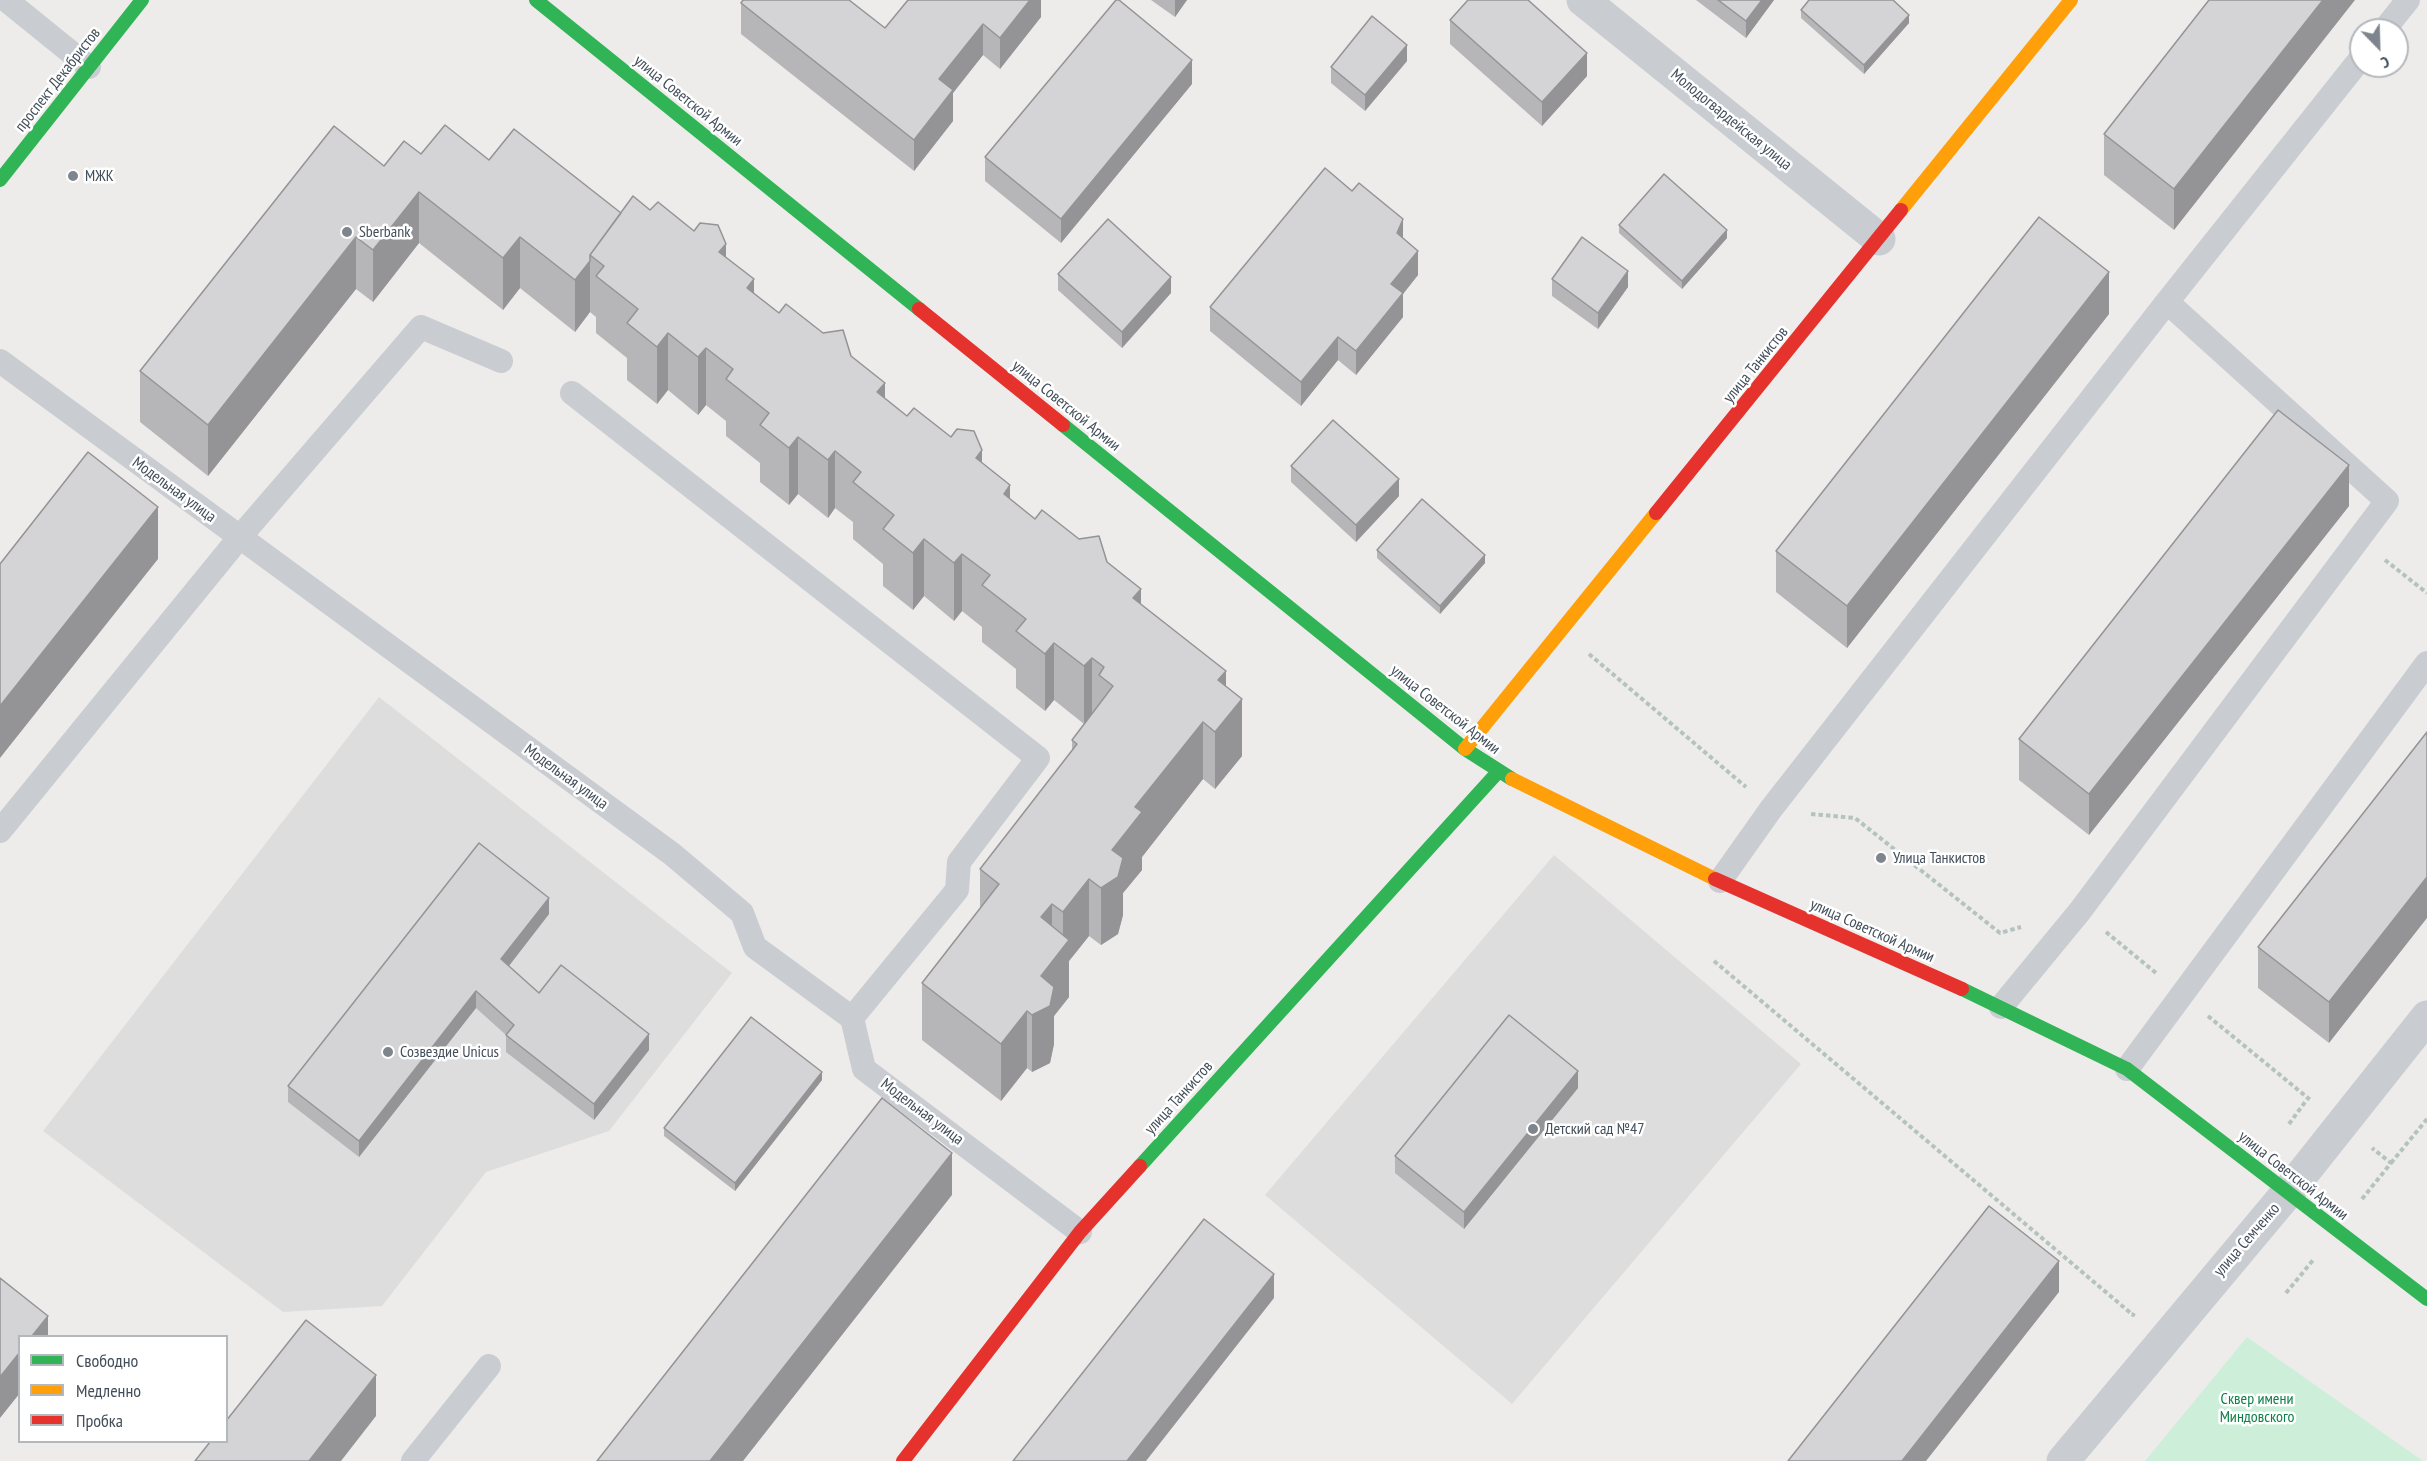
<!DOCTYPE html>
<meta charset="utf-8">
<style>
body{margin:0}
#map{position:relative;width:2427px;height:1461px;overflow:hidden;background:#edeceb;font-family:"PT Sans Narrow",sans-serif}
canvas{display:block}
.legend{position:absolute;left:18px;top:1335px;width:210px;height:108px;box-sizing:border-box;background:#fff;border:2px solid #b3b8bd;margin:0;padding:8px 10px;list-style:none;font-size:18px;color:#424e5a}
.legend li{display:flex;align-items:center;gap:12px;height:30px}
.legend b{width:30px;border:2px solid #b3b8bd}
.north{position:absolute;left:2349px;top:18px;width:60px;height:60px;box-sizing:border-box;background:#fff;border:2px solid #b3b8bd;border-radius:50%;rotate:157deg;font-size:16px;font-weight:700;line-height:24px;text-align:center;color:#424e5a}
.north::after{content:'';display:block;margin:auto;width:21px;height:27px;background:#7e858d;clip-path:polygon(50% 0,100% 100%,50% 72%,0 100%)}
</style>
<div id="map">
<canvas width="2427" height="1461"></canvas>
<ul class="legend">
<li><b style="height:8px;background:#30b455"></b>Свободно</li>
<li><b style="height:8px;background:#ff9f0a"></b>Медленно</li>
<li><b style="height:8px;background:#e5322d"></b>Пробка</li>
</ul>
<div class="north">С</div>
</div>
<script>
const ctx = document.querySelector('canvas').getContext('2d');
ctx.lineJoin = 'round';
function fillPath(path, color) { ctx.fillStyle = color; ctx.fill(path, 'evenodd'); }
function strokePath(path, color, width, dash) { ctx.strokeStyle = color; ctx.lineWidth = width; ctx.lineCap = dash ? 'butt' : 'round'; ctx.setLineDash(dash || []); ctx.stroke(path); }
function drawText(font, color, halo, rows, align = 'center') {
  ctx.font = font + ' "PT Sans Narrow",sans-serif'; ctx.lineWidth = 5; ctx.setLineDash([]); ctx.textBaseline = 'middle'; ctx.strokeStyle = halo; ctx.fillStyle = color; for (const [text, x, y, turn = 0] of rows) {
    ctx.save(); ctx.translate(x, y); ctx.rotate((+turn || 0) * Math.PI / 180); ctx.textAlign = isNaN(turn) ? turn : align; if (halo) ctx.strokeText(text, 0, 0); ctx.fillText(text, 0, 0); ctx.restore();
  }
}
fillPath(new Path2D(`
 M379,697L732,973L609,1131L486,1172L382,1306L283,1312L43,1131Z
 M1554,855L1801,1064L1512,1404L1265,1195Z`), '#deddde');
fillPath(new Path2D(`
 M2247,1337L2423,1461H2145Z`), '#cdefda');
strokePath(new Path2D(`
 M2385,560L2427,593
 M1589,654L1746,787
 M1811,814L1855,818L2000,933L2021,927
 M2106,932L2156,973
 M1714,961L2133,1315L2134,1313
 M2208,1016L2308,1098
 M2289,1124L2308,1098L2312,1101
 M2391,1163L2427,1119
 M2362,1199L2391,1163L2372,1148
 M2286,1293L2314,1259`), '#b4c3bf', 4, [4.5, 3]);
strokePath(new Path2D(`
 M6,0L89,67
 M2384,30L2408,0
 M0,361L672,854L742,913L755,947L852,1018L864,1069L1080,1232
 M572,393L1038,758L959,862L957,890L852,1018
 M0,831L239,538L421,327L501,361
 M1720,881L1771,809L2167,302L2361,58
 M2001,1007L2080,911L2387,501L2167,302
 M2127,1069L2427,663
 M413,1461L489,1366`), '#c9cdd1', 24);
strokePath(new Path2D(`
 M1583,0L1879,239
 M2063,1461L2288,1192L2427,1017`), '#c9cdd1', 33);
strokePath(new Path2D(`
 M536,0L919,309
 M0,180L142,0
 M1063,425L1465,749L1512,779
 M1962,989L2127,1069L2427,1299
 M1140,1166L1498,772`), '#30b455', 14);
strokePath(new Path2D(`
 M1901,210L2071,0
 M1465,749L1656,513
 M1512,779L1715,879`), '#ff9f0a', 14);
strokePath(new Path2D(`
 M919,309L1063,425
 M1656,513L1901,210
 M1715,879L1962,989
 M903,1461L1080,1232L1140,1166`), '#e5322d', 14);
fillPath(new Path2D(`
 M1041,0V17L1000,69L983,55L953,93V121L914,171L741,34V3L885,28Z
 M1151,0H1187L1175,17Z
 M1696,0H1774L1746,38Z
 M2209,0L2174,230L2104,175V134Z
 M1801,10L1909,23L1864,74L1801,18Z
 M1450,20L1587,76L1542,126L1450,44Z
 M1407,61L1365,111L1331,83V67Z
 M1192,84L1061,243L985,181V157Z
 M421,154L489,160L621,213L650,210L726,257L754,293L779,313L851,356L885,398L907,416L982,463L1010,499L1035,519L1107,562L1141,604L1226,687L1242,756L1215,789L1203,779L1142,857V870L1123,893V915L1118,934L1101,945L1089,936L1069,961V997L1054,1016V1044L1050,1063L1032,1072L1027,1068L1001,1101L922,1040V983L980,909V869L1072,751V740L1084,724L1054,700L1045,711L1016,688V669L982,642V627L962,611L954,621L924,596L913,610L883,586V564L853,539V522L835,508L828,518L798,494L789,505L760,482V463L726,436V421L706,405L698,415L668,390L657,404L627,380V358L596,333V317L590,312L575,332L520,288L503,310L419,243L373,302L356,289L208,476L140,422V371L384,166Z
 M1619,225L1727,238L1682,289L1619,233Z
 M1403,238L1418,275L1403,294V317L1356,375L1338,360L1301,406L1210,331V307Z
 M1058,274L1171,293L1122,348L1058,290Z
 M1552,279L1628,287L1598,329L1552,296Z
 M2109,314L1847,648L1776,592V551Z
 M1291,466L1399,496L1356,542L1291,482Z
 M2349,506L2089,835L2019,780V739Z
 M1377,550L1485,563L1440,614L1377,558Z
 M2427,732L2329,1043L2258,988V947Z
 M549,914L509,966L539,993L649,1050L594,1120L506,1052V1035L476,1008L359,1157L288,1102V1086Z
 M822,1080L735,1191L664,1136V1128Z
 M1578,1088L1464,1229L1395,1173V1156Z`), '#b6b6b8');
fillPath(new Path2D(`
 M1030,0H1041V17L1000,69V38Z
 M1175,0H1187L1175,17Z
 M1762,0H1774L1746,38V21Z
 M2323,0H2355L2174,230V189Z
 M1909,15V23L1864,74V65Z
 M983,24V55L953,93V121L914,171V140L939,79Z
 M1407,45V61L1365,111V95Z
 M1587,53V76L1542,126V102Z
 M1192,60V84L1061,243V219Z
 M419,192V243L373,302V250Z
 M1403,219V243L1397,233Z
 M1727,230V238L1682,289V281Z
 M356,237V289L208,476V425Z
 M520,237V288L503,310V258Z
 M726,244V301L719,252Z
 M1418,251V275L1403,294V317L1356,375V351L1391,284Z
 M590,261V312L575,332V280Z
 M1628,271V287L1598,329V313Z
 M2109,272V314L1847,648V606Z
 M1171,277V293L1122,348V332Z
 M754,279V337L747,288Z
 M668,333V390L657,404V347Z
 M1338,337V360L1301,406V382Z
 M706,348V405L698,415V357Z
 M885,383V440L877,392Z
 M798,437V494L789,505V448Z
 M982,450V507L976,458Z
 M835,451V508L828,518V460Z
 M2349,465V506L2089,835V794Z
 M1399,479V496L1356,542V525Z
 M1010,485V543L1004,494Z
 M158,507V559L0,758V706Z
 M924,539V596L913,610V553Z
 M962,554V611L954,621V563Z
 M1485,555V563L1440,614V606Z
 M1141,589V646L1133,598Z
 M1054,643V700L1045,711V654Z
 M1092,658V715L1084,724V666Z
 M1226,671V718L1242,699V756L1215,789V732L1218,680Z
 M1203,722V779L1142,857V870L1123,893V915L1118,934L1101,945V888L1112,850L1135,807Z
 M2427,877V918L2329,1043V1002Z
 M1089,879V936L1069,961V997L1054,1016V1044L1050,1063L1032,1072V1015L1041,976L1063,948V912Z
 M549,898V914L501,976V959Z
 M1052,904V961L1041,917Z
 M476,991V1008L359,1157V1141Z
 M1027,1011V1068L1001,1101V1044Z
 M649,1034V1050L594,1120V1104Z
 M1578,1071V1088L1464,1229V1212Z
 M822,1072V1080L735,1191V1183Z
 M952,1153V1195L743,1461H710Z
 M2059,1261V1292L1926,1461H1902Z
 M1274,1274V1298L1146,1461H1127Z
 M48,1316V1336H32Z
 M20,1352V1393L0,1418V1377Z
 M376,1375V1416L341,1461H309Z`), '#949496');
const building = new Path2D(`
 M743,0H849L885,28L908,0H1030L1000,38L983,24L939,79L953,90L914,140L741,3Z
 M1116,0H1119L1192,60L1061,219L985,157Z
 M1468,0H1528L1587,53L1542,102L1450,20Z
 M1718,0H1762L1746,21Z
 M1809,0H1893L1909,15L1864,65L1801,10Z
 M2209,0H2323L2174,189L2104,134Z
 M1372,16L1407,45L1365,95L1331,67Z
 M445,125L489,160L514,129L621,213L590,255V261L575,280L520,237L503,258L419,192L373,250L356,237L208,425L140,371L334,126L384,166L404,141L421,154Z
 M1325,168L1352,191L1359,183L1403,219L1397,233L1418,251L1391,284L1403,293L1356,351L1338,337L1301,382L1210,307Z
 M1664,174L1727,230L1682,281L1619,225Z
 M633,196L650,210L658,202L694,231L700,223L718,225L726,244L719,252L754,279L747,288L779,313L786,304L823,333L843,330L851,356L885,383L877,392L907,416L914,408L951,437L957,429L974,431L982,450L976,458L1010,485L1004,494L1035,519L1042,510L1079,539L1099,536L1107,562L1141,589L1133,598L1226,671L1218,680L1242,699L1215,732L1203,722L1135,807L1142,812L1112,850L1123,858L1118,877L1101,888L1089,879L1063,912L1052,904L1041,917L1069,940L1041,976L1054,987L1050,1006L1032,1015L1027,1011L1001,1044L922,983L999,884L980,869L1077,744L1072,740L1113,686L1099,675L1104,667L1092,658L1084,666L1054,643L1045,654L1016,631L1026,619L982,585L990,575L962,554L954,563L924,539L913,553L883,529L894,515L853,482L861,472L835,451L828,460L798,437L789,448L760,425L769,413L726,379L733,369L706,348L698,357L668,333L657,347L627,323L638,309L596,276L604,266L590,255Z
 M2039,217L2109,272L1847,606L1776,551Z
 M1108,219L1171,277L1122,332L1058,274Z
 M1582,237L1628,271L1598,313L1552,279Z
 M2278,410L2349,465L2089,794L2019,739Z
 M1333,420L1399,479L1356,525L1291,466Z
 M88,452L158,507L0,706V564Z
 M1422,499L1485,555L1440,606L1377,550Z
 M2427,732V877L2329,1002L2258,947Z
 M479,843L549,898L501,959L539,993L561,965L649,1034L594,1104L506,1035L514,1025L476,991L359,1141L288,1086Z
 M1509,1015L1578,1071L1464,1212L1395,1156Z
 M751,1017L822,1072L735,1183L664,1128Z
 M882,1098L952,1153L710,1461H597Z
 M1989,1206L2059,1261L1902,1461H1788Z
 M1204,1219L1274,1274L1127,1461H1013Z
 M0,1278L48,1316L32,1336H20V1352L0,1377Z
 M306,1320L376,1375L309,1461H195L210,1442H226V1421Z`);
fillPath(building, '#d4d4d6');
strokePath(building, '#949496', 1.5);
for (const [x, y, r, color] of [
 [73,176,6,"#7e858d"],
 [347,232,6,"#7e858d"],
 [1881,858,6,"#7e858d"],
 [388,1052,6,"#7e858d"],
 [1533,1129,6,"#7e858d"]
]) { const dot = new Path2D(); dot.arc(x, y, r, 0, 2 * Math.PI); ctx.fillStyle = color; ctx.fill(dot); strokePath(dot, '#fff', 2); }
drawText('16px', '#424e5a', '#fff', [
 ["проспект Декабристов",58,80,-52],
 ["улица Советской Армии",688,101,39],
 ["Молодогвардейская улица",1731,120,39],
 ["улица Танкистов",1756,365,-51],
 ["улица Советской Армии",1066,406,39],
 ["Модельная улица",174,490,36],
 ["улица Советской Армии",1445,710,38],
 ["Модельная улица",566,777,36],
 ["улица Советской Армии",1872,931,24],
 ["улица Танкистов",1179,1098,-48],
 ["Модельная улица",922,1112,37],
 ["улица Советской Армии",2293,1176,38],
 ["улица Семченко",2247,1240,-49]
]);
drawText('16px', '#424e5a', '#fff', [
 ["МЖК",85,176],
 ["Sberbank",359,232],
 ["Улица Танкистов",1893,858],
 ["Созвездие Unicus",400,1052],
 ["Детский сад №47",1545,1129]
], 'left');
drawText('16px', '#0e8048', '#fff', [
 ["Сквер имени",2257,1399],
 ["Миндовского",2257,1417]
]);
</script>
